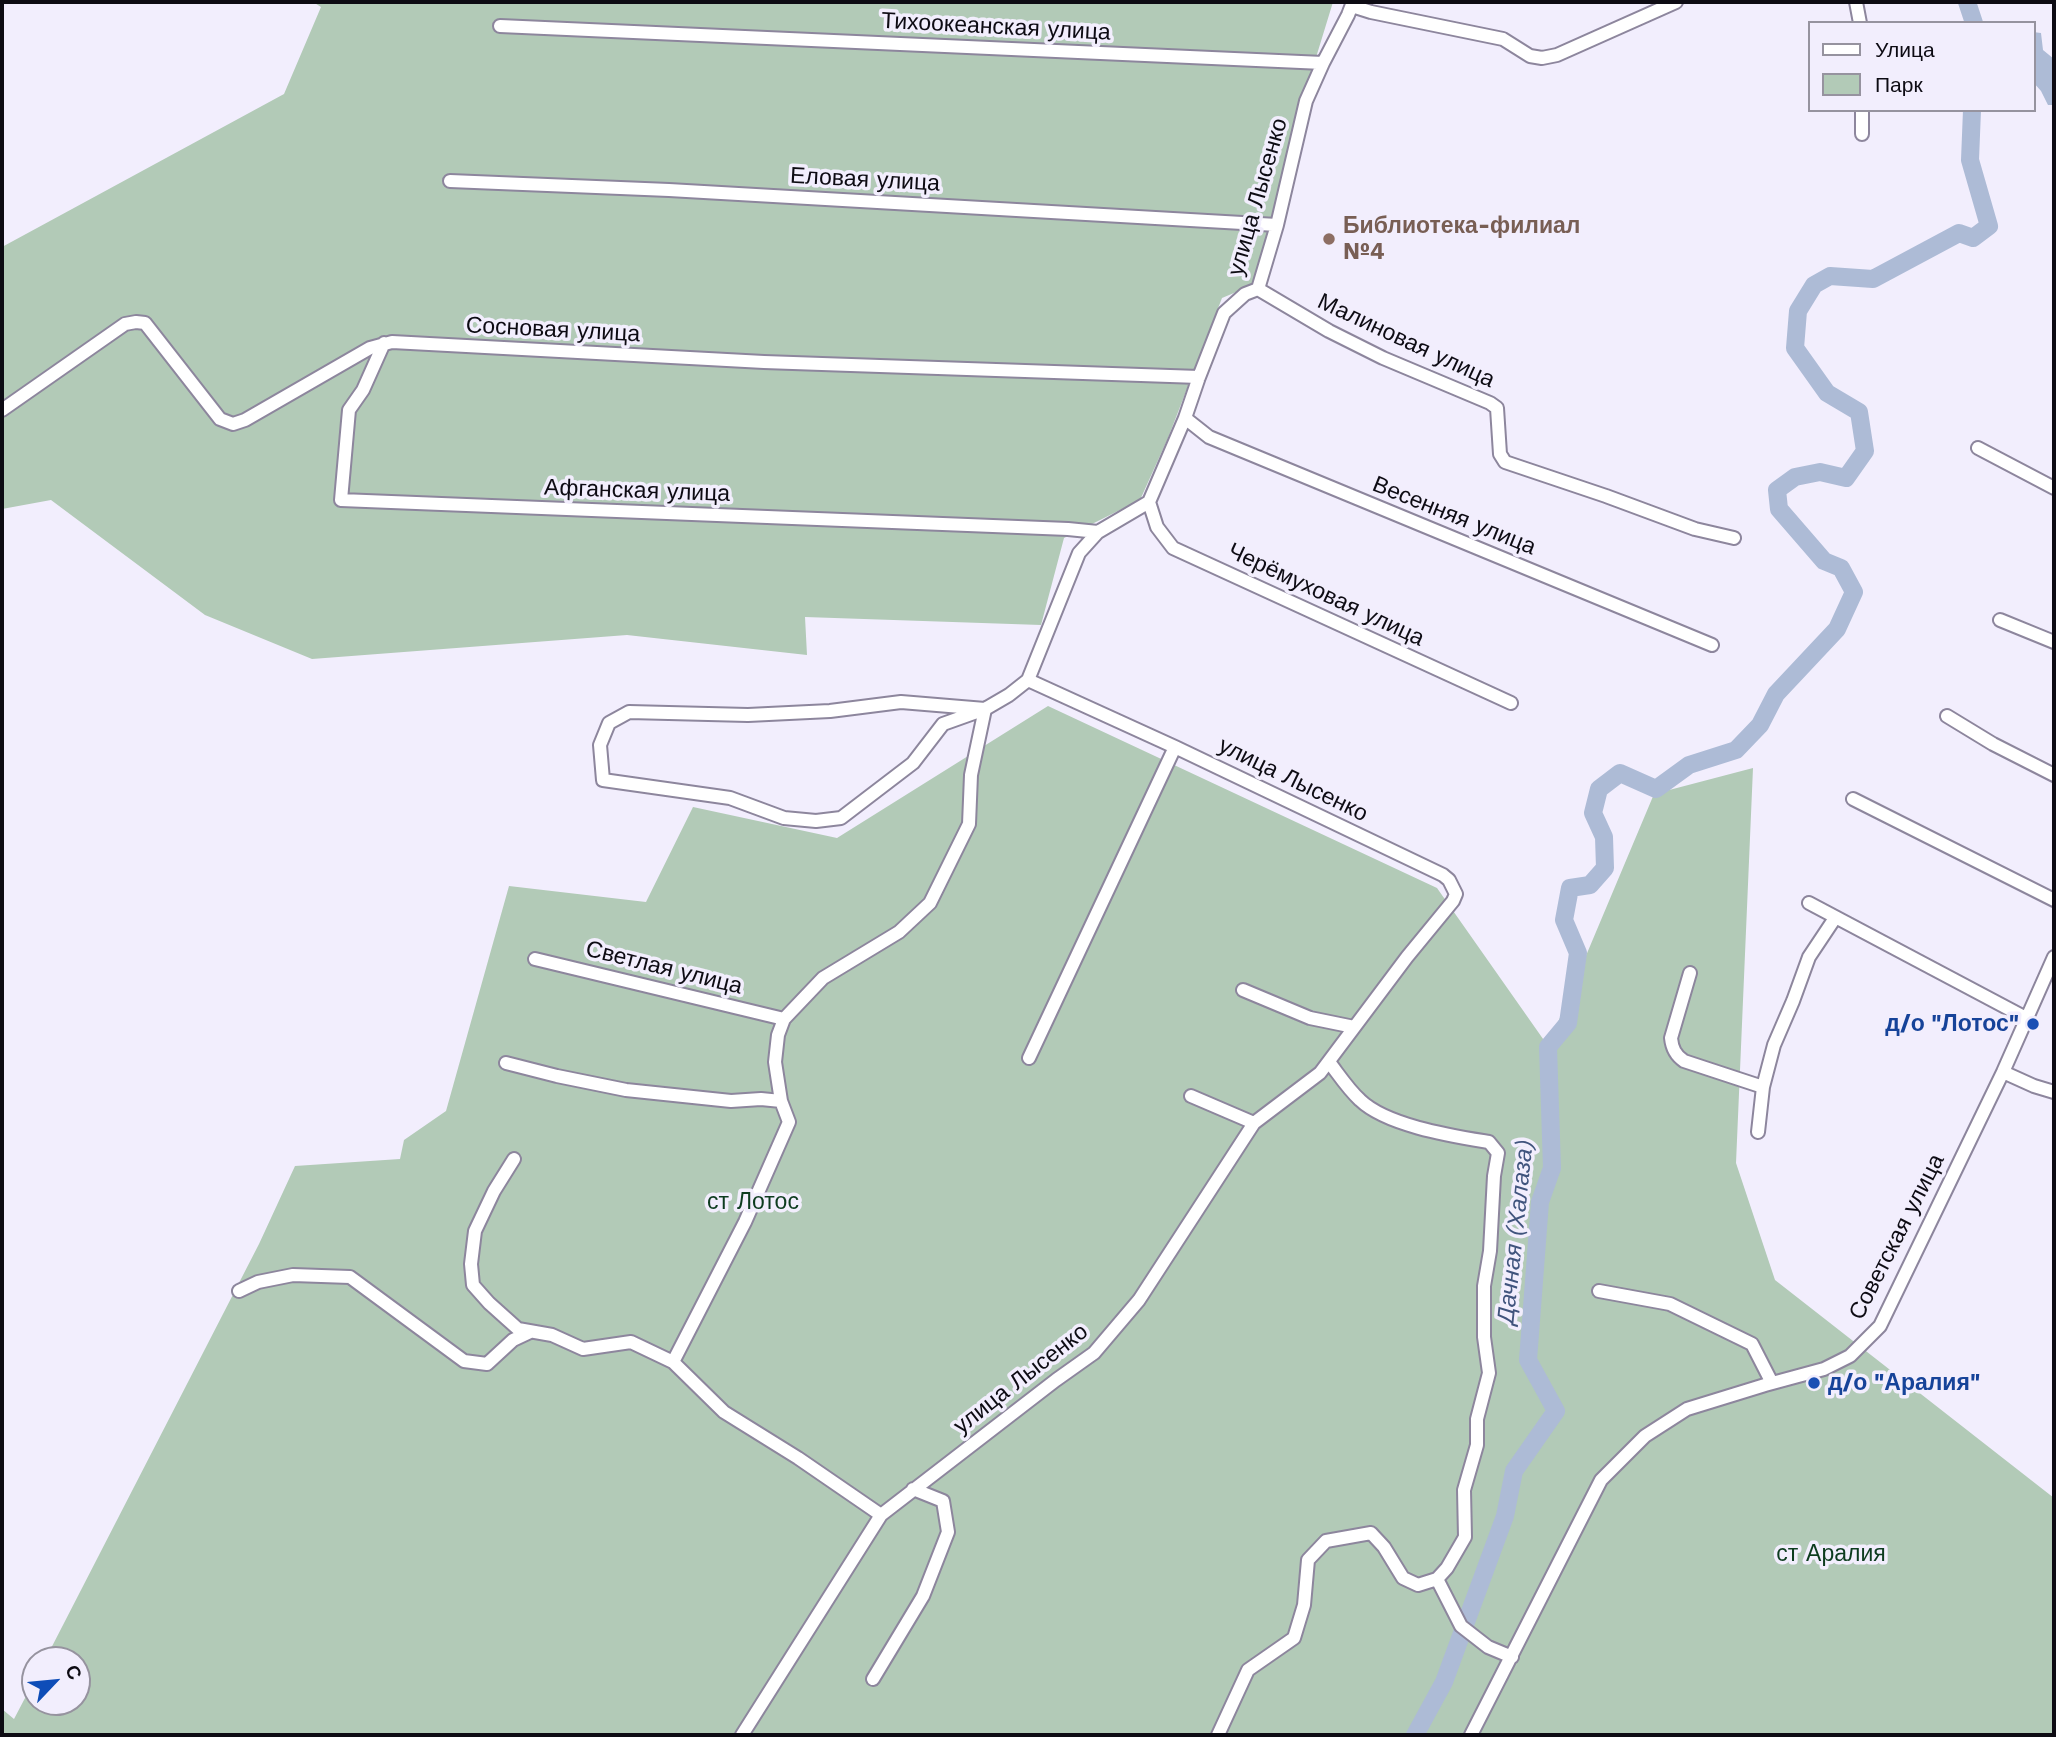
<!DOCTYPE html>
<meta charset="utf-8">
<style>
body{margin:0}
#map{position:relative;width:2056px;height:1737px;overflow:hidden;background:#f2eefd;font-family:"Work Sans",sans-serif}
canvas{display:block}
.frame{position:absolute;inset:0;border:4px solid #0d0b13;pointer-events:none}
.legend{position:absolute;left:1808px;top:21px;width:228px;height:91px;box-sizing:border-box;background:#f2eefd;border:2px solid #96939f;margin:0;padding:9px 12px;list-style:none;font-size:21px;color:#0d0b13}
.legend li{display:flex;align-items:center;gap:14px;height:35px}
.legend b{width:35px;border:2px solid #96939f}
.north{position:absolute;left:21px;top:1646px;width:70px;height:70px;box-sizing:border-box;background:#f2eefd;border:2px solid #96939f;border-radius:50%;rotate:64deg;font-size:19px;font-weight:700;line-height:28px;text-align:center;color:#0d0b13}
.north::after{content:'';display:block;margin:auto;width:24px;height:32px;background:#0e4db8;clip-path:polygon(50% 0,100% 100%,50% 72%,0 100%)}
</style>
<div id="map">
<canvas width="2056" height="1737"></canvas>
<div class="frame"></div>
<ul class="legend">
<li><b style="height:9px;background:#fff"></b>Улица</li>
<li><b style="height:19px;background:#b2cab7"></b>Парк</li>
</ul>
<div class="north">С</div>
</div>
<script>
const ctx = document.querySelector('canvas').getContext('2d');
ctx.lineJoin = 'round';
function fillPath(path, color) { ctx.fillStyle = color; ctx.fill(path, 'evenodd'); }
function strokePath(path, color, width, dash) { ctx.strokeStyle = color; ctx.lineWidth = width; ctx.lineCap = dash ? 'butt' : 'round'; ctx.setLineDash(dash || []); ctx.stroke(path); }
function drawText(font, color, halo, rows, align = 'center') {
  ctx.font = font + ' "Work Sans",sans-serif'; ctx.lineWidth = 7; ctx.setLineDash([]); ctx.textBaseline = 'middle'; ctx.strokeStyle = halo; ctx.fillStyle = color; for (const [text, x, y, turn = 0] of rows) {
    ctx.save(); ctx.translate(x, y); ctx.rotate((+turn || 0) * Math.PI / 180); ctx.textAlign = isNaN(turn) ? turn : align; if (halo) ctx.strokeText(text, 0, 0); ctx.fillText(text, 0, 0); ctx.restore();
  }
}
fillPath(new Path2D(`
 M313,2H1333L1314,64L1260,282L1222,298L1168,438L1140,500L1064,538L1041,625L805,617L807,655L627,635L312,659L205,615L51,500L2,509V247L284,94L321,7Z
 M1048,706L1437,888L1548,1046L1654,794L1753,768L1736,1163L1775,1280L2054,1498V1735H2V1709L14,1719L35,1679V1702H77V1660H45L259,1244L295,1166L400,1159L404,1140L446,1111L509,886L646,902L693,807L837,838Z`), '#b2cab7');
fillPath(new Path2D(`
 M2033,32L2041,33L2043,50L2054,59V105H2048L2041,91L2033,82L2035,64L2033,62Z`), '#adbbd6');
strokePath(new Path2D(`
 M1967,2L1974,23
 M1415,1735L1444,1682L1505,1516L1514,1471L1556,1411L1528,1360L1540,1202L1552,1168L1548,1047L1568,1023L1578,953L1564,920L1570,888L1590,885L1605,868L1604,837L1593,813L1599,789L1620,773L1656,789L1689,765L1736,750L1760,725L1776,694L1837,629L1854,592L1841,568L1824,561L1779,509L1777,490L1795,477L1820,472L1846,478L1865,451L1859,412L1827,393L1795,348L1798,311L1814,285L1830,276L1873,279L1959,233L1973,238L1989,226L1970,160L1972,110`), '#adbbd6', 18);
const minor = new Path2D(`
 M1856,2L1860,23
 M1352,6L1371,12L1503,39L1530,56L1542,58L1557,55L1676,2
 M500,26L1323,63
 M1862,134V110
 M450,181L669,190L1277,225
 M1258,289L1329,331L1383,358L1490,403L1497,408L1500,454L1505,462L1606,496L1695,529L1734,538
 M384,343L363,390L349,410L341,500L1068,529L1098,532
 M2,410L125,324L136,322L145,323L220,419L233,424L245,420L370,348L392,342L764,362L1199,377
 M1185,418L1209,437L1712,645
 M1978,448L2054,488
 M1149,502L1157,527L1173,548L1511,703
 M2000,620L2054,642
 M901,702L985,709L943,724L913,763L841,818L816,821L784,818L730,798L603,780L600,745L609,723L629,712L748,715L830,711Z
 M1947,716L1993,744L2054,775
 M1853,799L2054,900
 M1809,903L2026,1018
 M535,959L784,1019
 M1690,973L1671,1038C1672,1048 1675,1055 1684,1061L1763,1087
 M1243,990L1310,1018L1354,1027
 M1029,1058L1175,747
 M1329,1062C1339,1075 1348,1089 1360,1100C1387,1126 1453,1136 1489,1142L1498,1153L1494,1176L1490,1251L1484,1286V1337L1489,1373L1477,1419V1445L1464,1490L1465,1537L1447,1568L1437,1579L1461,1626L1488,1647L1512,1657
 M506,1063L557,1076L626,1090L731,1101L761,1099L781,1101
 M2003,1072L2034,1086L2054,1092
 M1191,1096L1254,1123
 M1758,1132L1763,1087L1774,1045L1793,1001L1809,957L1835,918
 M514,1159L494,1191L475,1231L471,1264L473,1285L489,1303L518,1329L552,1335L583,1349L631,1342L673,1362L724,1412L798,1458L881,1515
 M239,1291L258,1282L293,1275L350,1277L464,1361L487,1364L513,1340L530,1332
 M1599,1291L1670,1304L1752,1344L1772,1383
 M673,1362L745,1222L789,1122L781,1101L775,1062L778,1035L784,1019L823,978L899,932L930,903L969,824L971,775L985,709L1009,695L1028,680
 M873,1679L923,1596L948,1532L943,1501L913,1489
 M742,1735L881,1515L1056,1380L1094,1353L1139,1300L1254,1123L1320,1073L1407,957L1453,901L1456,894L1449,880L1443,875L1175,747L1028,680L1079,553L1098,532L1149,502L1185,418L1199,377L1224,313L1245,294L1258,289L1277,225L1306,101L1323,63L1348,15L1353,2
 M1218,1735L1248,1670L1294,1638L1304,1605L1308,1560L1326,1541L1371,1533L1384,1547L1403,1578L1418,1585L1437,1579
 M1471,1735L1601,1480L1645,1436L1687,1409L1765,1385L1824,1369L1850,1356L1880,1326L2003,1072L2054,957`);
strokePath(minor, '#8d869d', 16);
strokePath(minor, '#fff', 12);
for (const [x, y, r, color] of [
 [1329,239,7,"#8d6e63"],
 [2033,1024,7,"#1a4fb4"],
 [1814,1383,7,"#1a4fb4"]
]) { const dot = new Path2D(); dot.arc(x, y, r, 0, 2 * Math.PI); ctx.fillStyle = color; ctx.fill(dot); strokePath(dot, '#f2eefd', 2.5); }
drawText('23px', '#0d0b13', '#f2eefd', [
 ["Тихоокеанская улица",996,27,3],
 ["Еловая улица",865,180,3],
 ["улица Лысенко",1258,197,-74],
 ["Сосновая улица",553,330,3],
 ["Малиновая улица",1406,341,25],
 ["Афганская улица",637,491,2],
 ["Весенняя улица",1454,516,22],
 ["Черёмуховая улица",1326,595,25],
 ["улица Лысенко",1293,780,26],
 ["Светлая улица",664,968,14],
 ["Советская улица",1897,1237,-63],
 ["улица Лысенко",1021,1379,-38]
]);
drawText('bold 23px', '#785e54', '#f2eefd', [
 ["Библиотека-филиал",1343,226],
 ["№4",1343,252]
], 'left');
drawText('bold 23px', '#164399', '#f2eefd', [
 ["д/о \"Лотос\"",2019,1024],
 ["д/о \"Аралия\"",1828,1383,"left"]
], 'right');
drawText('23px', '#0d3c1f', '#f2eefd', [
 ["ст Лотос",753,1202],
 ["ст Аралия",1831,1554]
]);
drawText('italic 24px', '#40547d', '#f2eefd', [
 ["Дачная (Халаза)",1516,1232,-84]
]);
</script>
